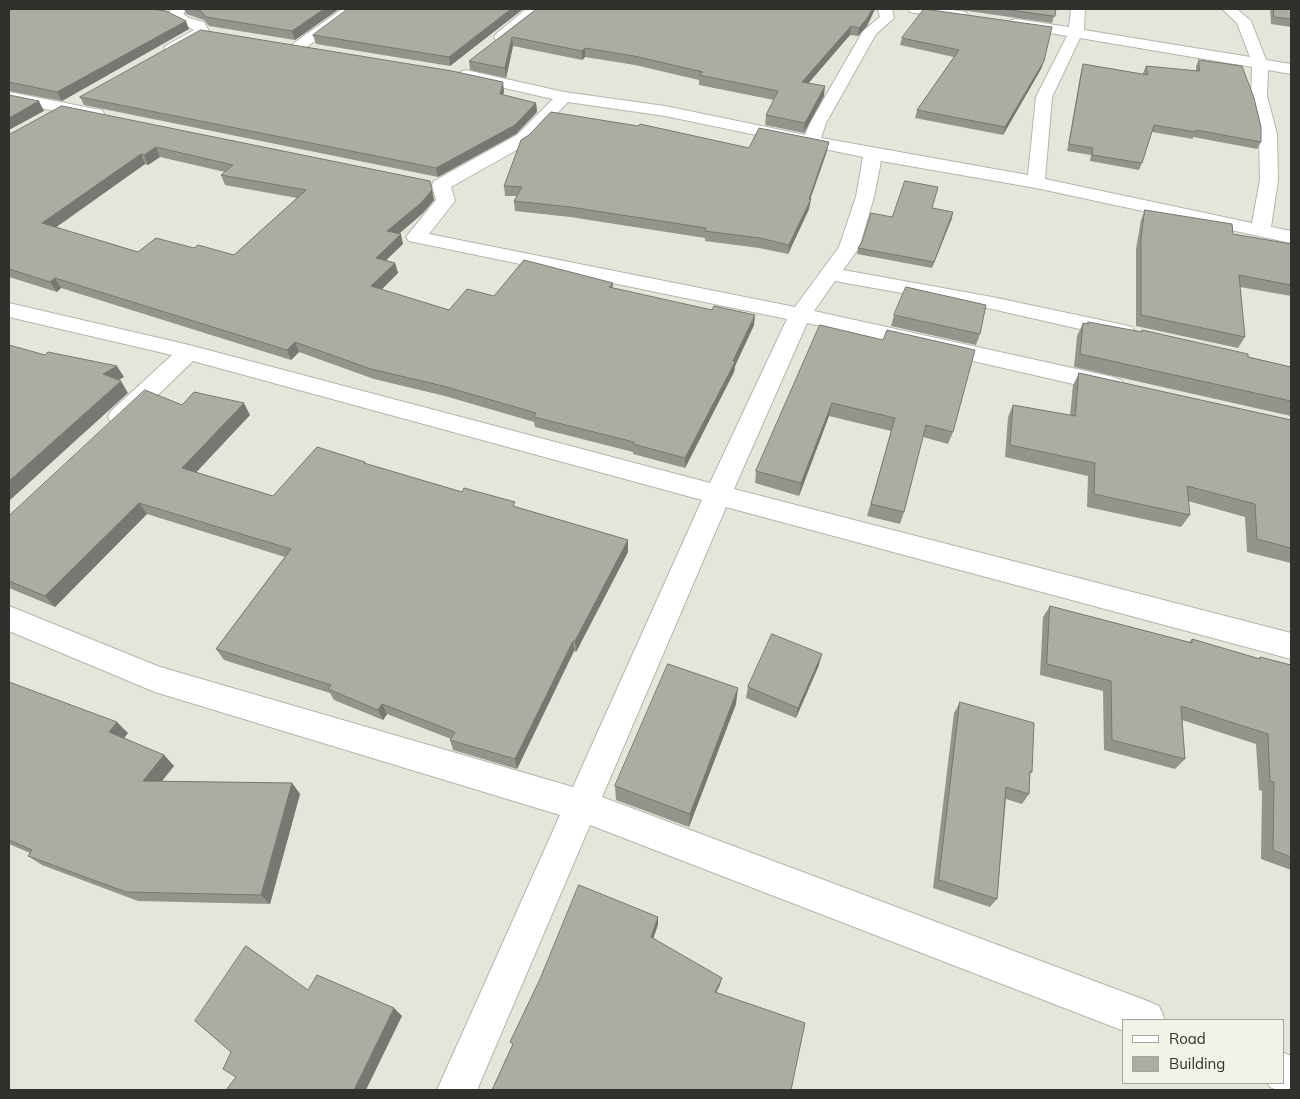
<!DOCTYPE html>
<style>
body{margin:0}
#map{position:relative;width:1300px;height:1099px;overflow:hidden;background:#e5e5dc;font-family:Mulish,sans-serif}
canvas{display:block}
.frame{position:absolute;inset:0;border:10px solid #30302c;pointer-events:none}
.legend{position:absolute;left:1122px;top:1019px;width:162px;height:65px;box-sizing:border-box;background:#f2f2e9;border:1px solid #a4a49d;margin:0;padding:6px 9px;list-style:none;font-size:15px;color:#30302c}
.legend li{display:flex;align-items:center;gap:10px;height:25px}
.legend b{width:25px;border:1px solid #a4a49d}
</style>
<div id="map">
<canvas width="1300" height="1099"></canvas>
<div class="frame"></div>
<ul class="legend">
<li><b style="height:6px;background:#fff"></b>Road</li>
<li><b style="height:14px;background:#acaca3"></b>Building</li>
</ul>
</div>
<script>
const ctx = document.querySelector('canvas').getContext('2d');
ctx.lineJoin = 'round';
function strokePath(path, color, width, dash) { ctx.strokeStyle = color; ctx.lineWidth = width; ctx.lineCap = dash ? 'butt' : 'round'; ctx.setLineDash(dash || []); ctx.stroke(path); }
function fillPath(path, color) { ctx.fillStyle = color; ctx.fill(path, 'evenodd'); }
const minor = new Path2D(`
 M172,9H188L183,14L189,18L204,22L209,31L207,34L172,53L167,51L164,48L167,45L194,30C185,24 174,23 167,14Z
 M342,9H358L304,49H294L291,46L294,43Z
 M526,9H540C533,20 509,44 496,40L494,37L496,34Z
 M878,9H892L894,18L876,34L826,123L821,138L1028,175L1036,97L1067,36L1011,26L1009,23L1011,20L1016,19L1069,27L1071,9H1085L1084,30L1250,57L1237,23L1222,9H1237L1251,21L1266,60L1291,64V74L1268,70L1267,96L1277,134L1278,180L1271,227L1291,231V243L1036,188L881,161L874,197L859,248L843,270L992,297L1124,325L1132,327L1135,332L1132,337L1124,339L992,309L835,281L814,311L1113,377L1121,380L1125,385L1121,390L1113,393L807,323L734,489L1291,633V659L726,507L602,797L1145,1000L1159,1006L1165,1020H1124V1031L590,825L477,1090H437L560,815L155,692L9,631V606L160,667L573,787L702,500L193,361L129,423L120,425L111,423L108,417L111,411L172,355L9,317V303L189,345L710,483L787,319L409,241L406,237L436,200L432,185L434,181L517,135L553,99L460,78L458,75L460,72L466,70L564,92L665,106L805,135L810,123L863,31L880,17ZM1080,38L1252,67L1251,96L1259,134L1260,180L1252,223L1045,179L1052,97ZM568,102L665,116L863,157L856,197L839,247L795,307L429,234L455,201L451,187L529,143Z
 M908,9H946L966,12L968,15L966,18L961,19L915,13L910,12Z
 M9,92L96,109L102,110L104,114L102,118L96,119L9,102Z
 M1284,1053L1291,1056V1090H1277L1270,1087L1268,1083H1284Z`);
strokePath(minor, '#b5b5ad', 2);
fillPath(minor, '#fff');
fillPath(new Path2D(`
 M9,9L189,29L62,101L9,91Z
 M184,9H339L295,40L209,26L204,20L186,14Z
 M523,9L450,66L316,44L313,35Z
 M536,9H875L867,26L858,36L850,35L808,83L824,96L804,133L765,125L766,115L774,100L699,85V80L635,65L585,57L582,60L513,46L506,78L470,70L469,61L534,11Z
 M954,9H1056L1052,23Z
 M1270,9H1291V27L1271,24Z
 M1052,27L1041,69L1003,135L915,118L917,110L954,57L900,45L902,38Z
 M1199,60L1261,142L1257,149L1193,137V139L1152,132L1142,163L1139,170L1090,161L1091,155L1067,151L1081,71L1083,64L1143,74V73L1146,66L1196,71V66Z
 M504,91L503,95L536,103L537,112L516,134L438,177L84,105L80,97Z
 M62,106L432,190L434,200L423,213L399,234L403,244L386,260L395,263L398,273L381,290L449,310L494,296L613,283V288L754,325L735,366L734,372L685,468L633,454V452L535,427L534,422L445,396L374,379L299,352L291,360L61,288L57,292L9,277V135ZM160,157L225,172L221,175L225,185L297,198L234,255L194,248L138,252L56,227L145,164L148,165Z
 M749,148L827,151L810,199L809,209L788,254L759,248L705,241V238L570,217L515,211L514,201L517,196H505L504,186Z
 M932,208L952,218L932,268L857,254L858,248L892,217Z
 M1145,210L1233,234L1291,244V296L1240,287L1245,337L1238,348L1136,326V249L1141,220Z
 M894,315L980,334L976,345L891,326Z
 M1088,322L1141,332L1142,330L1248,357L1291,367V416L1074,367L1077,336L1083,323L1087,324Z
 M820,325L953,432L948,444L923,437L904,512L900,524L867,516L891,431L829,416L799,496L755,483L756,471Z
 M1079,373L1291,420V563L1247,552L1245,517L1188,501L1190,515L1181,527L1087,507L1088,476L1005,457L1008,417L1013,405L1070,415L1073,385Z
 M182,405L250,415L196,472L273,496L365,462V464L462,492L516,507L628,540V552L576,652L574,651L517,769L453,750L450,740L451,739L387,714L383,720L334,700L330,693L224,660L216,649L285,557L147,514L55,607L9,588V516Z
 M1050,606L1189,642L1192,639L1258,659L1260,657L1291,665V870L1261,859L1262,791L1259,790L1256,744L1182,720L1185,759L1175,769L1104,750L1103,691L1040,675L1043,617Z
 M819,665L796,718L746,698L748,687Z
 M9,682L128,733L124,738L164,755L174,766L162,781L292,783L300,794L270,904L138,901L42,865L28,856L30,853L9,844Z
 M960,702L1032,772L1030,774L1029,794L1022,804L1006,799L997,899L990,907L933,888L954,713Z
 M736,704L689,827L616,800L615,786Z`), '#94948c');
fillPath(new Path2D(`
 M324,9H339L295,40L292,31Z
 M511,9H523L450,66L449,57Z
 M872,9H875L867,26L858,36L859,28Z
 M186,21L189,29L62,101L57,92Z
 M851,26L850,35L801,92L802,82Z
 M512,37L513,46L506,78L505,68Z
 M585,48V57L582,60V51Z
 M1044,61L1041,69L1003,135L1005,127Z
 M503,82L504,91L501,103L500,94Z
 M825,86L824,96L804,133L805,123Z
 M39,101L44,111L9,130V118Z
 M536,103L537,112L516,134L438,177L436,168Z
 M829,142L827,151L809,203L811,199L809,209L788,254L789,245L809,199Z
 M156,147L160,157L148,165L144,155Z
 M141,154L145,164L48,233L42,223Z
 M432,190L434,200L423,213L390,241L387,231Z
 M953,212L952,218L932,268L934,262Z
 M401,234L403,244L378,268L376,258Z
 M395,263L398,273L374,297L371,286Z
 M55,278L61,288L57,292L50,282Z
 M755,315L754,325L735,366L734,372L685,468V458Z
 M295,342L299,352L291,360L287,350Z
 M117,366L124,377L110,385L103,374Z
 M121,381L128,393L9,501V481Z
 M244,403L250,415L189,480L182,468Z
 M832,403L829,416L799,496L801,483Z
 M139,503L147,514L55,607L45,596Z
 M628,540V552L576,652L575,641Z
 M573,641L574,651L517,769L515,759Z
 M822,654L819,665L796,718L798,708Z
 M738,688L736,704L689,827L690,814Z
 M382,704L387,714L383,720L378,710Z
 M117,722L128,733L120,743L109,732Z
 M164,755L174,766L154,791L143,781Z
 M292,783L300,794L270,904L261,895Z
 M658,917V925L651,945V937Z
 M722,978L720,985L713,999L715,992Z
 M394,1008L402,1016L366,1090H354Z`), '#787872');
const building = new Path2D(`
 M9,9H151L166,11L186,21L57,92L9,82Z
 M194,9H324L292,31L206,17L201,11Z
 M348,9H511L449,57L313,35Z
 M536,9H872L868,17L859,28L851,26L802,82L825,86L805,123L766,115L778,91L699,75L703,72L634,56L585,48L582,51L512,37L505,68L469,61L534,11Z
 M924,9L1052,27L1044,61L1005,127L917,110L959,50L902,38Z
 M1004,9H1056L1055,16Z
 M1274,9H1291V19L1274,17Z
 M201,30L452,71L503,82L500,94L536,103L515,125L436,168L80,97Z
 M1199,60L1242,66L1254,98L1261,127V142L1196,130V132L1154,125L1142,163L1092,155L1093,148L1069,144L1083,64L1148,75L1146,66L1199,71Z
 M9,95L39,101L9,118Z
 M62,106L430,181L432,190L421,203L387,231L401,234L376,258L395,263L371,286L449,310L467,289L494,296L524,260L613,283L609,287L712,310L714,306L755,315L733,361L735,362L685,458L633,444L634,442L534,417L536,413L443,386L371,369L295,342L287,350L55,278L50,282L9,269V135ZM156,147L233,165L221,175L306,190L234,255L198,245L194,248L156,238L138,252L42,223L141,154L144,155Z
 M551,112L638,126L640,124L749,148L759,128L829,142L809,199H811L789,245L760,238L705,231L706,228L570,207L514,201L522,187L504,186L521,140L529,135Z
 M905,181L938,187L932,208L953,212L934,262L858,248L862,242L871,213L892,217Z
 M1145,210L1232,224L1233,234L1291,244V285L1239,275L1245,337L1141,315V239Z
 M906,287L986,305L980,334L894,315Z
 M1088,322L1142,332V330L1248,354V357L1291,367V401L1080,354L1083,323L1088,324Z
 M820,325L883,340L887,330L975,350L953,432L926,425L904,512L871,504L895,418L832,403L801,483L756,471Z
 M9,345L45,355L48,352L117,366L103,374L121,381L9,481Z
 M1079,373L1291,420V548L1257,539L1255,504L1187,486L1190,515L1094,494L1095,463L1010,445L1013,405L1075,416Z
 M145,390L182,405L194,392L244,403L182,468L273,496L317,447L365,462L364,463L462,492L464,488L515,502L513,506L628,540L575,641H573L515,759L450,740L455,732L382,704L378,710L328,689L331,685L216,649L291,549L139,503L45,596L9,581V516Z
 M1050,606L1192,643V639L1260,659V657L1291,665V857L1273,850L1274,782L1270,781L1268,734L1181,706L1185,759L1112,740L1111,681L1047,664Z
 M772,634L822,654L798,708L748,687Z
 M668,664L738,688L690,814L615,786Z
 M9,682L117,722L109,732L164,755L143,781L292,783L261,895L126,892L28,856L32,850L9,840Z
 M960,702L1034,723L1032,772L1030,771L1029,794L1006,787L997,899L939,880Z
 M579,885L658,917L651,937L722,978L715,992L805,1023L791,1090H492L513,1044L510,1042L540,979Z
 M246,946L308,990L317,975L394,1008L354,1090H226L236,1077L223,1069L231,1052L195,1021Z`);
fillPath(building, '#acaca3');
strokePath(building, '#787872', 1);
</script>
